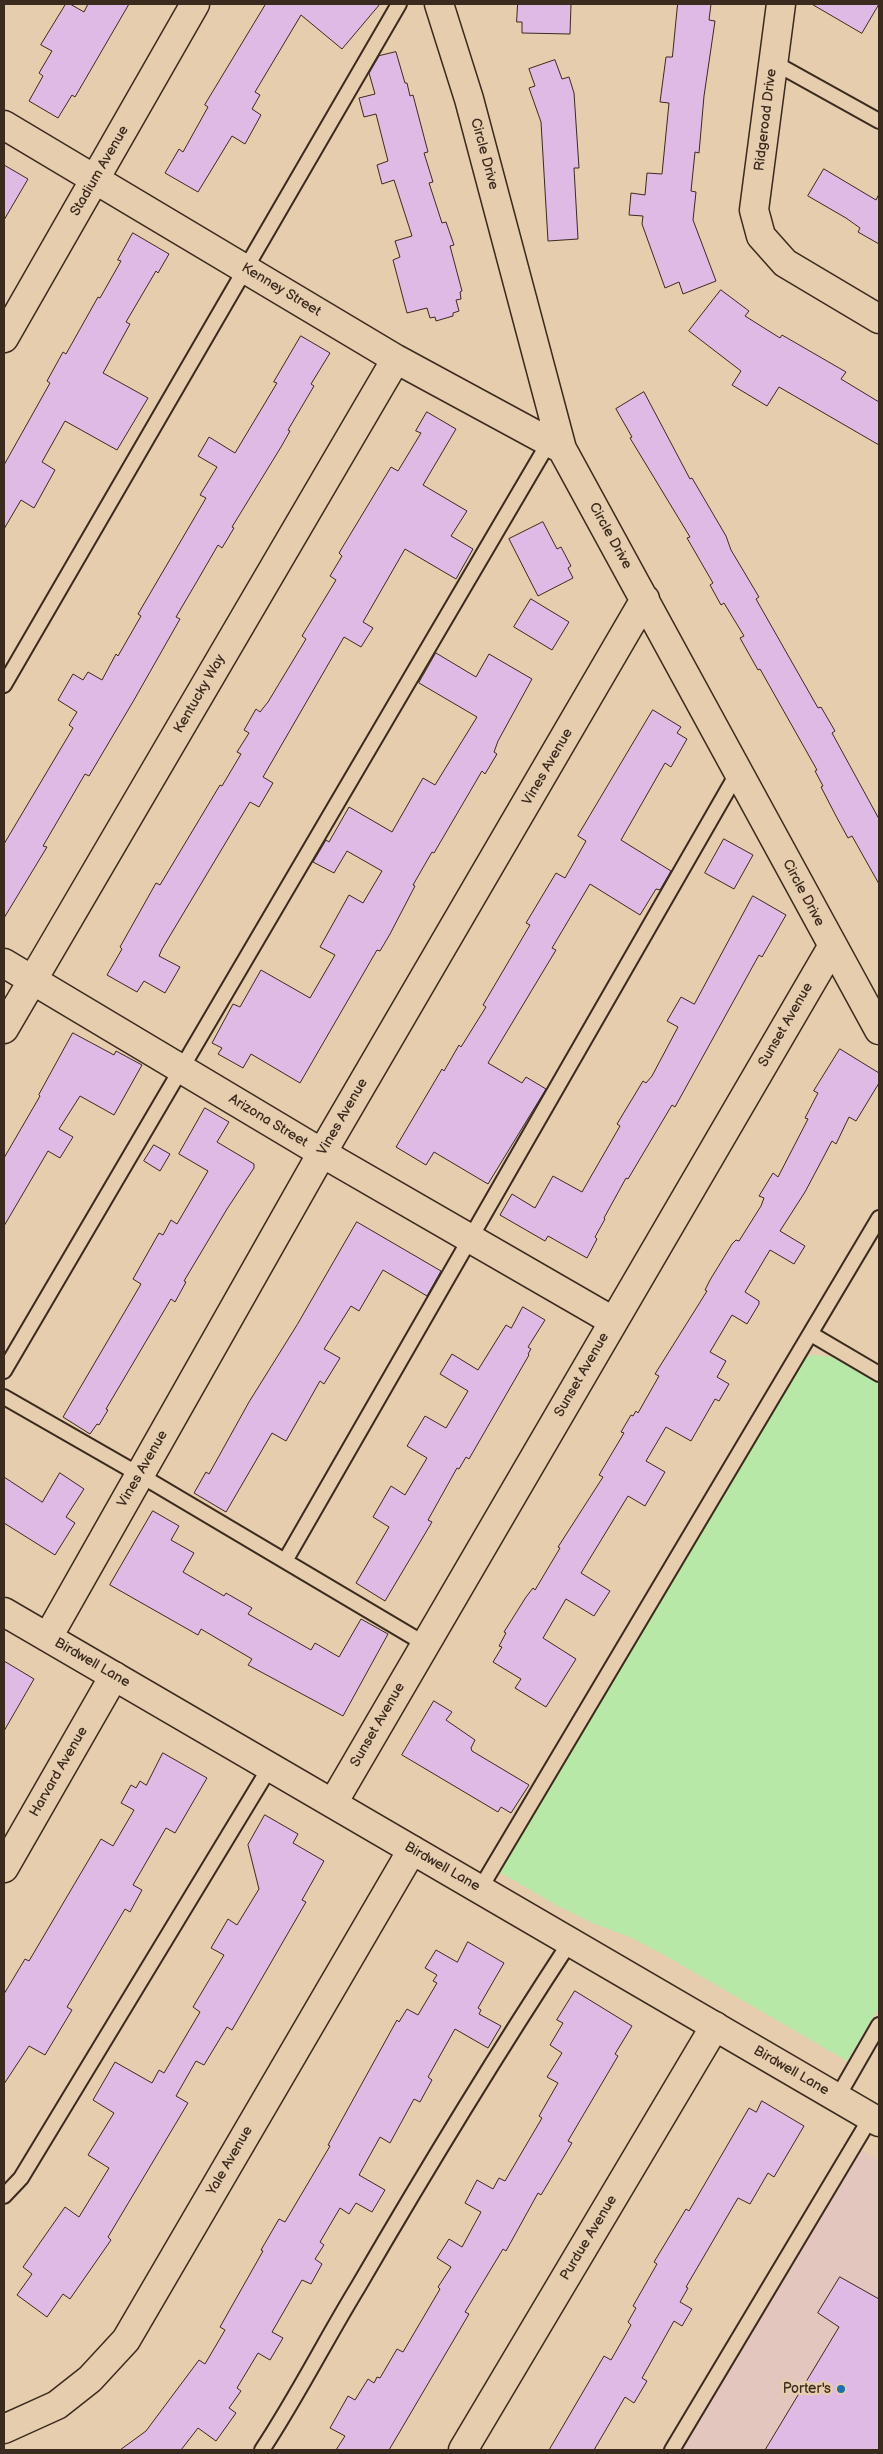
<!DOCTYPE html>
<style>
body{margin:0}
#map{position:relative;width:883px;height:2454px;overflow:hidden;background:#e5cdae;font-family:"Balsamiq Sans",sans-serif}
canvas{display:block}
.frame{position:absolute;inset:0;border:5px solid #3b2a1e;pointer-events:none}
</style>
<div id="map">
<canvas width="883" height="2454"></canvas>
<div class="frame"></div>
</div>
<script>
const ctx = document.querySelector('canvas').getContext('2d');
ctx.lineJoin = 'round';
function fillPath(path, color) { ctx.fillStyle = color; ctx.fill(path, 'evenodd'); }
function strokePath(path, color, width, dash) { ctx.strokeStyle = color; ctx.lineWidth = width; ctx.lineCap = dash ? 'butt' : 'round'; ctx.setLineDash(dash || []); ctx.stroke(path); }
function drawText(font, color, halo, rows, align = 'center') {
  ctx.font = font + ' "Balsamiq Sans",sans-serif'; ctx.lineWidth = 5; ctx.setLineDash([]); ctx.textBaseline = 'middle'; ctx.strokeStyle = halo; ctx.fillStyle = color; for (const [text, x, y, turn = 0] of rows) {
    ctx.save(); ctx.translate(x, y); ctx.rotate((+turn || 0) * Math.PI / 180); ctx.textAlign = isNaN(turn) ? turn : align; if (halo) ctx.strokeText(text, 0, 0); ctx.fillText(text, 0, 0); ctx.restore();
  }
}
fillPath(new Path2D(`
 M857,2148L879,2161V2450H681Z`), '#e3c7be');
fillPath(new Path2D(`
 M811,1355C841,1356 855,1363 879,1379V2007L847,2061L666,1956L632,1938L595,1924L556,1905L496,1870L795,1365Z`), '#b7e8a8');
const building = new Path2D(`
 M66,4H70L84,12L88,4H129L75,97L72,95L58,118L29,101L43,76L39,73L52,51L41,45Z
 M266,4H380L342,49L301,15L255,92L260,95L252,109L261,115L245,144L232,136L198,192L165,173L179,149L183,152L208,107L205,105Z
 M518,4H571L570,34L522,33V22H517Z
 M678,4H711L709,20L715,21L704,96L699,153L695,152L691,191L696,192L693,220L716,281L683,294L679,282L665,288L642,224L643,216L629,215L631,193L645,195L647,173L662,174L669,103L660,102L666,57H672Z
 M812,4H879L862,33Z
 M396,52L405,83H407L410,96L413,95L428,152L424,153L433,182L429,183L442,223L446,222L454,245L450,246L462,291L460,292L461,299L456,300L459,311L453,313V316L436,321L435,317L430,318L427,308L407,313L393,260L400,257L395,241L412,236L394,180L382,184L377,165L388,161L376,114L364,117L359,98L375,94L369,73L379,56Z
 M555,60L562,79L569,77L574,93L579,168H574L578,239L548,241L541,122L529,88L535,86L529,69Z
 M4,165L28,179L4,220Z
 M824,169L876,200L879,194V244L858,232L860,228L846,218L808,196Z
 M133,233L169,254L158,273L156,271L126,322L130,324L103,373L148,398L117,450L65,421L42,462L55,470L34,508L21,500L4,529V465L50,383L47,381L63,352L66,354L98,297L100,298L121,261L118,260Z
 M721,290L749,311L745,316L780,338L782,335L846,372L841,379L879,402V445L779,387L767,406L732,385L741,371L689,331Z
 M301,336L330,353L311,384L314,386L288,430L290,431L281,447L232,527L234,528L222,548L218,545L196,583L176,617L180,619L134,700L89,776L85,774L43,846L47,847L4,918V844L73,728L69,725L77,712L58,700L73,674L83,680L88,672L102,680L116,654L118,656L141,616L138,614L206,498L200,495L217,467L198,456L209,437L235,453L277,383L274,382Z
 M644,392L690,479L692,478L726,536L731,550L759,597L756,599L818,708L821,707L835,731L832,733L879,819V884L852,836L848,838L836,816L821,787L823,786L815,771L817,770L760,669L758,670L740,638L744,636L724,603L721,605L710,585L713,583L687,538L690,537L630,438L632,437L616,409Z
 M427,412L456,429L423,485L467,511L451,536L473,549L456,579L405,549L363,622L373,628L361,647L344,637L263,777L273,783L259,807L250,802L162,949L159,956L180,967L165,993L144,981L137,992L107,975L122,949L120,947L156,883L160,885L220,785L222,786L241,754L237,752L249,733L244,730L256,709L260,712L268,702L306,639L302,636L336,580L330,576L342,556L339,553L391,467L398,471L421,433L416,431Z
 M543,522L557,549L561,547L571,566L568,568L573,578L538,596L509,539Z
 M531,599L569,622L552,650L514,627Z
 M436,653L476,677L489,654L532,679L498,741L494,752L497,754L485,774L482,771L434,853L432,852L413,885L415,886L390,934L380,951L377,950L300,1083L251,1054L243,1068L218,1054L222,1048L212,1043L233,1004L240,1007L261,970L310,998L335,955L320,947L349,895L363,903L382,871L347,851L334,873L313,862L326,840L329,842L349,807L392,832L423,778L435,785L477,717L419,683Z
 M653,710L681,727L677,733L687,739L671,767L665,763L621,840L671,871L660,890L656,889L640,915L590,884L552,948L556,950L488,1063L522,1083L526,1077L546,1089L488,1184L434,1152L426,1165L396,1147L442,1069L444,1071L459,1045L461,1047L486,1007L483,1005L530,925L526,923L556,873L565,878L586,841L578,836Z
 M724,839L753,855L734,889L705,873Z
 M753,896L786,915L762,957L759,955L675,1107L672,1105L628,1179L626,1178L604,1218L605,1219L595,1237L597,1239L587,1258L548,1236L545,1241L500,1215L512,1194L535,1208L553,1176L582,1192L620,1126L617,1124L643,1081L646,1083L652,1076L678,1027L667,1021L681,997L694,1004Z
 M73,1033L114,1055L116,1051L142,1065L114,1115L80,1096L59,1129L73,1137L60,1158L48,1151L4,1226V1158L40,1096L39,1095Z
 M840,1049L879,1073V1083L856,1121L849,1117L836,1144L832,1141L805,1192L780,1231L805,1246L794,1264L770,1250L745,1292L759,1301V1304L747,1324L732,1315L710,1352L726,1361L717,1377L729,1384L719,1401L715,1399L691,1441L666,1427L646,1461L665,1472L645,1506L628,1496L581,1573L610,1591L594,1616L566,1599L543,1638L576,1659L546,1707L515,1688L521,1679L493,1662L502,1647L499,1646L506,1633L504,1632L526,1597L533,1588L535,1590L560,1548L558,1547L603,1477L599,1475L624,1433L621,1432L631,1415L633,1416L636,1411L638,1413L659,1376L655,1374L707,1291L705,1290L710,1280L732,1244L736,1240L739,1241L761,1206L764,1198L759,1196L773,1173L778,1177L808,1119L805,1118L818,1093L814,1091Z
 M205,1108L229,1122L217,1142L254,1164V1168L227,1209L184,1281L186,1282L175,1302L171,1299L106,1409L108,1410L99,1425L97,1424L90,1434L63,1417L141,1284L133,1279L159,1233L163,1235L171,1220L177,1224L208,1171L179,1154Z
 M154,1145L170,1154L160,1171L144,1161Z
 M357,1222L441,1271L427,1296L383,1270L359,1311L351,1306L324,1349L340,1358L324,1384L320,1381L286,1441L272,1433L226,1512L194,1493L206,1472L209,1474L249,1402L297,1325Z
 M523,1307L545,1320L528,1347L531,1349L528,1354L529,1355L469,1459L466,1457L459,1469L457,1468L428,1520L432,1522L385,1601L356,1583L389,1527L373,1517L391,1486L405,1495L427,1458L407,1446L425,1416L446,1428L468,1391L440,1374L452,1354L478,1370L506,1325L511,1328Z
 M60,1473L84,1489L66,1517L75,1523L55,1555L4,1523V1477L42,1502Z
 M153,1511L179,1526L171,1540L194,1553L183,1572L224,1596L226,1593L252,1608L248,1614L311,1650L315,1643L339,1657L361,1619L388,1634L343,1716L248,1665L252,1659L201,1629L198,1635L110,1585Z
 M4,1661L34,1679L4,1731Z
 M434,1701L452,1712L446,1720L475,1740L471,1748L472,1751L529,1785L511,1813L501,1807L498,1812L402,1755Z
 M163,1753L207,1778L175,1833L166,1828L133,1885L142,1890L130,1912L125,1909L67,2007L72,2010L45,2055L29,2046L4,2084V1994L25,1959L29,1961L101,1839L113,1846L134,1810L121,1803L131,1785L136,1788L140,1781L146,1785Z
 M265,1815L298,1834L293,1843L324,1861L302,1900L306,1902L232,2030L227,2027L204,2065L196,2061L176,2096L188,2103L108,2237L111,2240L70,2299L63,2294L47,2317L17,2295L32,2274L23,2267L65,2207L79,2217L109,2168L88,2155L114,2113L93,2100L115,2062L152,2083L159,2070L164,2073L200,2012L193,2007L224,1955L211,1948L228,1919L237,1925L259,1889L248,1845Z
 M468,1942L504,1963L478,2008L481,2010L479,2014L501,2026L488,2048L455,2029L428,2077L432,2080L420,2102L414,2099L390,2143L380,2137L359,2175L385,2190L372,2212L356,2203L349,2214L340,2208L320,2242L324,2245L315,2259L322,2264L311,2284L302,2280L272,2332L283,2338L270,2360L258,2353L237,2388L241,2391L229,2408L236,2413L216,2441L198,2428L181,2450H120L146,2431L199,2360L205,2364L225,2330L220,2327L263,2251L261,2250L279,2219L285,2222L330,2146L328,2145L397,2020L399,2022L407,2009L418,2015L437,1983L433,1981L437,1975L425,1968L436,1950L457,1962Z
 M575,1991L632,2026L615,2054L618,2056L568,2141L572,2143L541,2195L538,2193L506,2251L503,2249L465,2312L469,2314L389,2450H336L345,2436L330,2428L348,2396L355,2400L368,2379L374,2383L377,2377L380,2378L397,2349L403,2352L440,2289L438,2287L451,2267L437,2258L449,2239L462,2247L481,2212L465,2203L477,2180L493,2189L499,2178L505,2181L542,2118L539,2116L558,2083L547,2077L562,2053L550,2045L563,2023L557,2020Z
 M762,2101L804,2126L774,2177L768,2173L750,2204L738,2198L686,2287L688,2288L680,2302L692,2309L682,2326L674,2321L642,2378L647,2381L634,2403L625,2397L594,2450H549L604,2356L611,2360L631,2325L628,2322L636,2308L633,2306L657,2264L654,2262L686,2209L689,2211L749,2108L756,2112Z
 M840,2277L879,2299V2450H765L839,2327L818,2313Z`);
fillPath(building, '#debae5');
strokePath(building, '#3b2a1e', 1);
const service = new Path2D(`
 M773,62L879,121
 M4,685L399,4
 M811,1334L879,1374
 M4,1371L549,442
 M4,1397L140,1475L425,1644
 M285,1561L738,772
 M480,1889L879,1218
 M837,2098L879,2025
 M4,2196L21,2178L270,1767
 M262,2450C297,2397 325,2341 358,2287C426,2170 496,2055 570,1942
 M672,2450L871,2117`);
const minor = new Path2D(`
 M439,4L469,99L562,449L879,1030
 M781,4L754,210L761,236L785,263L879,319
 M4,125L396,359L562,449
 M4,338L195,4
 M4,963L322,1153L613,1321
 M4,1029L396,359
 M48,1637L322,1153L645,599
 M333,1803L832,947
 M4,1868L114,1676
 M4,2429L57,2405L90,2379L126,2340L412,1850
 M463,2450L715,2026`);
const secondary = new Path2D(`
 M4,1612L879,2122`);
strokePath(service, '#3b2a1e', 18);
strokePath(minor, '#3b2a1e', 31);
strokePath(secondary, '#3b2a1e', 31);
strokePath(service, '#e5cdae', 14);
strokePath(minor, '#e5cdae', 28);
strokePath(secondary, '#e5cdae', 28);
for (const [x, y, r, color] of [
 [841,2389,5,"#1f6fb2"]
]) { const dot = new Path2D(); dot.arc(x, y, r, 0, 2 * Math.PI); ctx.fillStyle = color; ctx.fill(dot); strokePath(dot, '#e5cdae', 2); }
drawText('14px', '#3b2a1e', '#e5cdae', [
 ["Ridgeroad Drive",766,120,-83],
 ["Circle Drive",484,154,75],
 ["Stadium Avenue",100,171,-60],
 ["Kenney Street",281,290,31],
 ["Circle Drive",610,536,61],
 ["Kentucky Way",200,694,-60],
 ["Vines Avenue",548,767,-60],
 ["Circle Drive",803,893,62],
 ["Sunset Avenue",786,1025,-60],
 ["Vines Avenue",343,1117,-60],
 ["Arizona Street",268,1121,31],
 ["Sunset Avenue",582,1375,-60],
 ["Vines Avenue",143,1469,-60],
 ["Birdwell Lane",92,1663,30],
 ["Sunset Avenue",378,1725,-60],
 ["Harvard Avenue",59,1772,-60],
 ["Birdwell Lane",442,1867,30],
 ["Birdwell Lane",791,2071,30],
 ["Yale Avenue",230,2161,-60],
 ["Purdue Avenue",589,2238,-59]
]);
drawText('14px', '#3b2a1e', '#e5cdae', [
 ["Porter's",831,2389]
], 'right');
</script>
